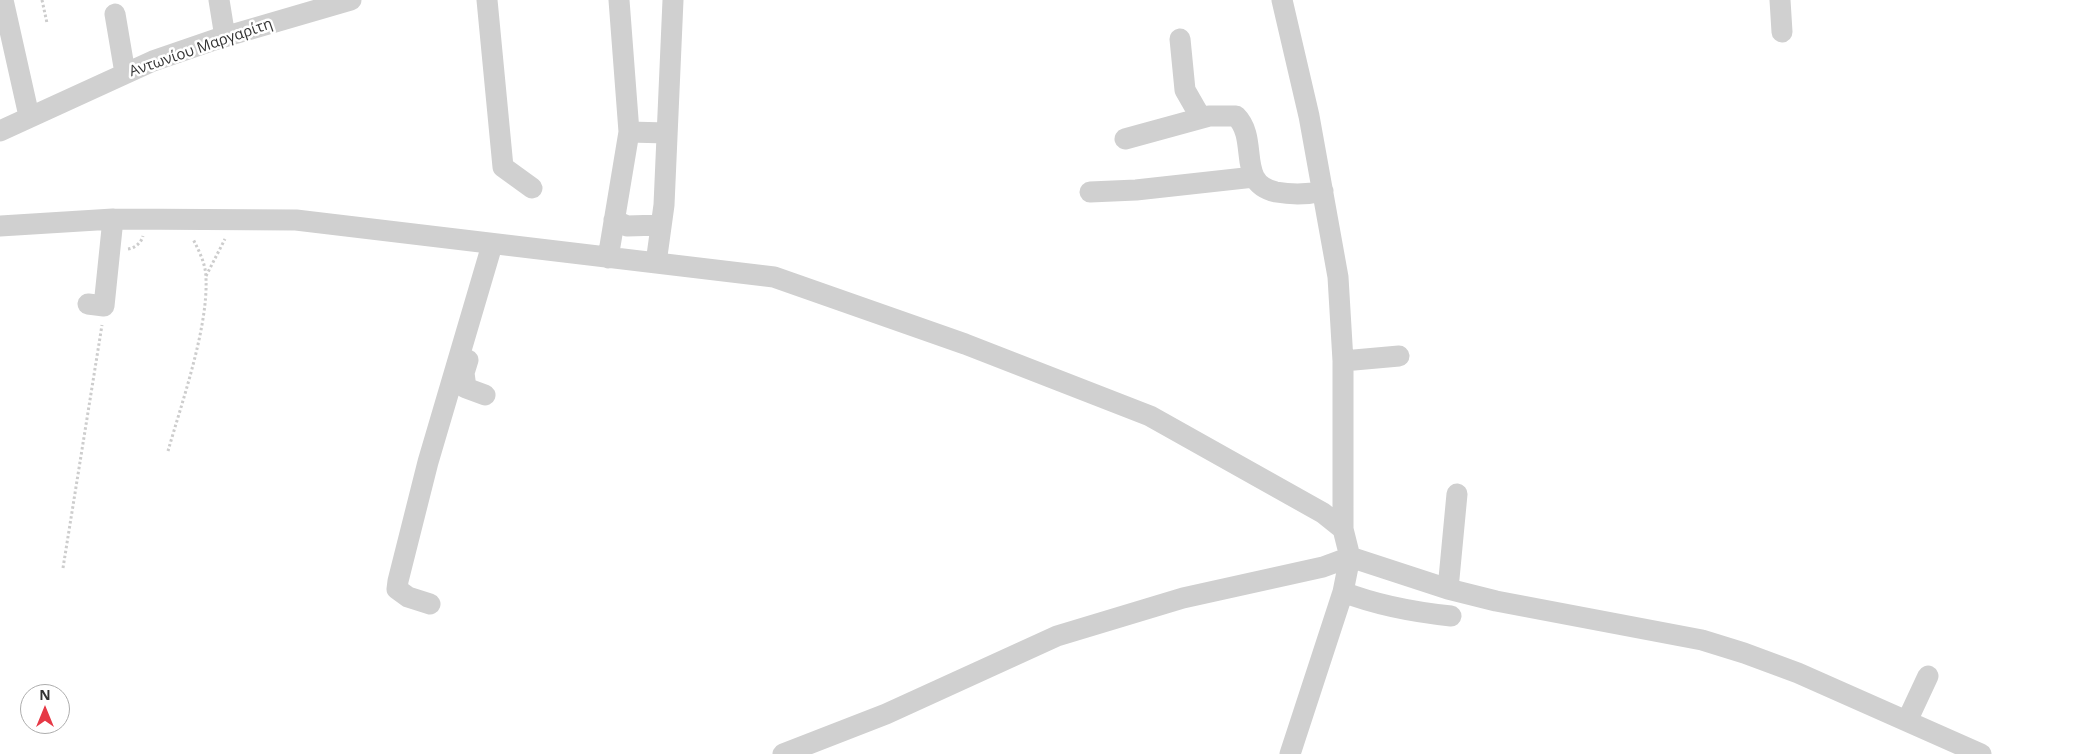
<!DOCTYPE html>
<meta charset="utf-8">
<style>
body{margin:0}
#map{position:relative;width:2095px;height:754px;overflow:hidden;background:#fff;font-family:"Open Sans",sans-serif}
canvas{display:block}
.north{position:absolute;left:20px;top:684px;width:50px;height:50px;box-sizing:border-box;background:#fff;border:1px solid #adadad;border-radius:50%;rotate:0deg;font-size:14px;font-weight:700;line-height:20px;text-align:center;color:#333}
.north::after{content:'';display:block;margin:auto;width:18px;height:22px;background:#e63946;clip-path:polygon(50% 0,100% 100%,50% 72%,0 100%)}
</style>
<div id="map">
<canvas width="2095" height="754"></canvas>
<div class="north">N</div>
</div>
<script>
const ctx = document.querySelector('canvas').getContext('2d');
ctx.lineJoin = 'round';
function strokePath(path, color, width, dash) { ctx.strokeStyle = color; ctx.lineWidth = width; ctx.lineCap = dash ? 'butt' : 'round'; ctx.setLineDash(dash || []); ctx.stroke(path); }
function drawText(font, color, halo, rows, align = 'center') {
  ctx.font = font + ' "Open Sans",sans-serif'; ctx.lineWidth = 5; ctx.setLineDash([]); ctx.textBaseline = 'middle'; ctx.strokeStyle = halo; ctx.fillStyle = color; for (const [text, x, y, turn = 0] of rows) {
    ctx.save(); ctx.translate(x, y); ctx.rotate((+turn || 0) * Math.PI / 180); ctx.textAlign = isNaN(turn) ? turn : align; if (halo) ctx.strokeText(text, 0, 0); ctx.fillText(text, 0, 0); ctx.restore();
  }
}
strokePath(new Path2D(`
 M42,0L47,23
 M128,249C135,248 141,243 143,236
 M206,276L225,239
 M168,451C182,402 208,328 206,279C206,264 199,251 193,239
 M63,568L102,325`), '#cdcdcd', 3, [2.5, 2.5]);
strokePath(new Path2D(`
 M3,0L29,116
 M219,0L225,37
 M487,0L503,167L532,188
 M1282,0L1309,116L1338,277L1343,361V529L1350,557L1343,592L1290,754
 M1780,0L1782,32
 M115,14L125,73
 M1180,39L1185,90L1201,118
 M0,131L153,61L217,39L351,0
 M629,132L667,133
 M1125,139L1209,116H1236C1260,140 1235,183 1276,192C1293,195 1306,195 1323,191
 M1090,192L1136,190L1254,177
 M614,220L627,226L661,225
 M0,226L113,219L296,220L774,277L965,344L1150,416L1323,513L1343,529
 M608,258L629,132L619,0
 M656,263L664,205L673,0
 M88,304L104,306L113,219
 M468,360L464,373L466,388L485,395
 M1343,361L1399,356
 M1448,589L1457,494
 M1343,592C1379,606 1413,612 1451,616
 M430,604L408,597L397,589L398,581L428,462L492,245
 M1907,721L1928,676
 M783,754L886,714L1057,636L1183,598L1323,567L1350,557L1448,589L1496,601L1702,640L1744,653L1798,673L1981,754`), '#d0d0d0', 21);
drawText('15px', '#333', '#fff', [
 ["Αντωνίου Μαργαρίτη",201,48,-19]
]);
</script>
